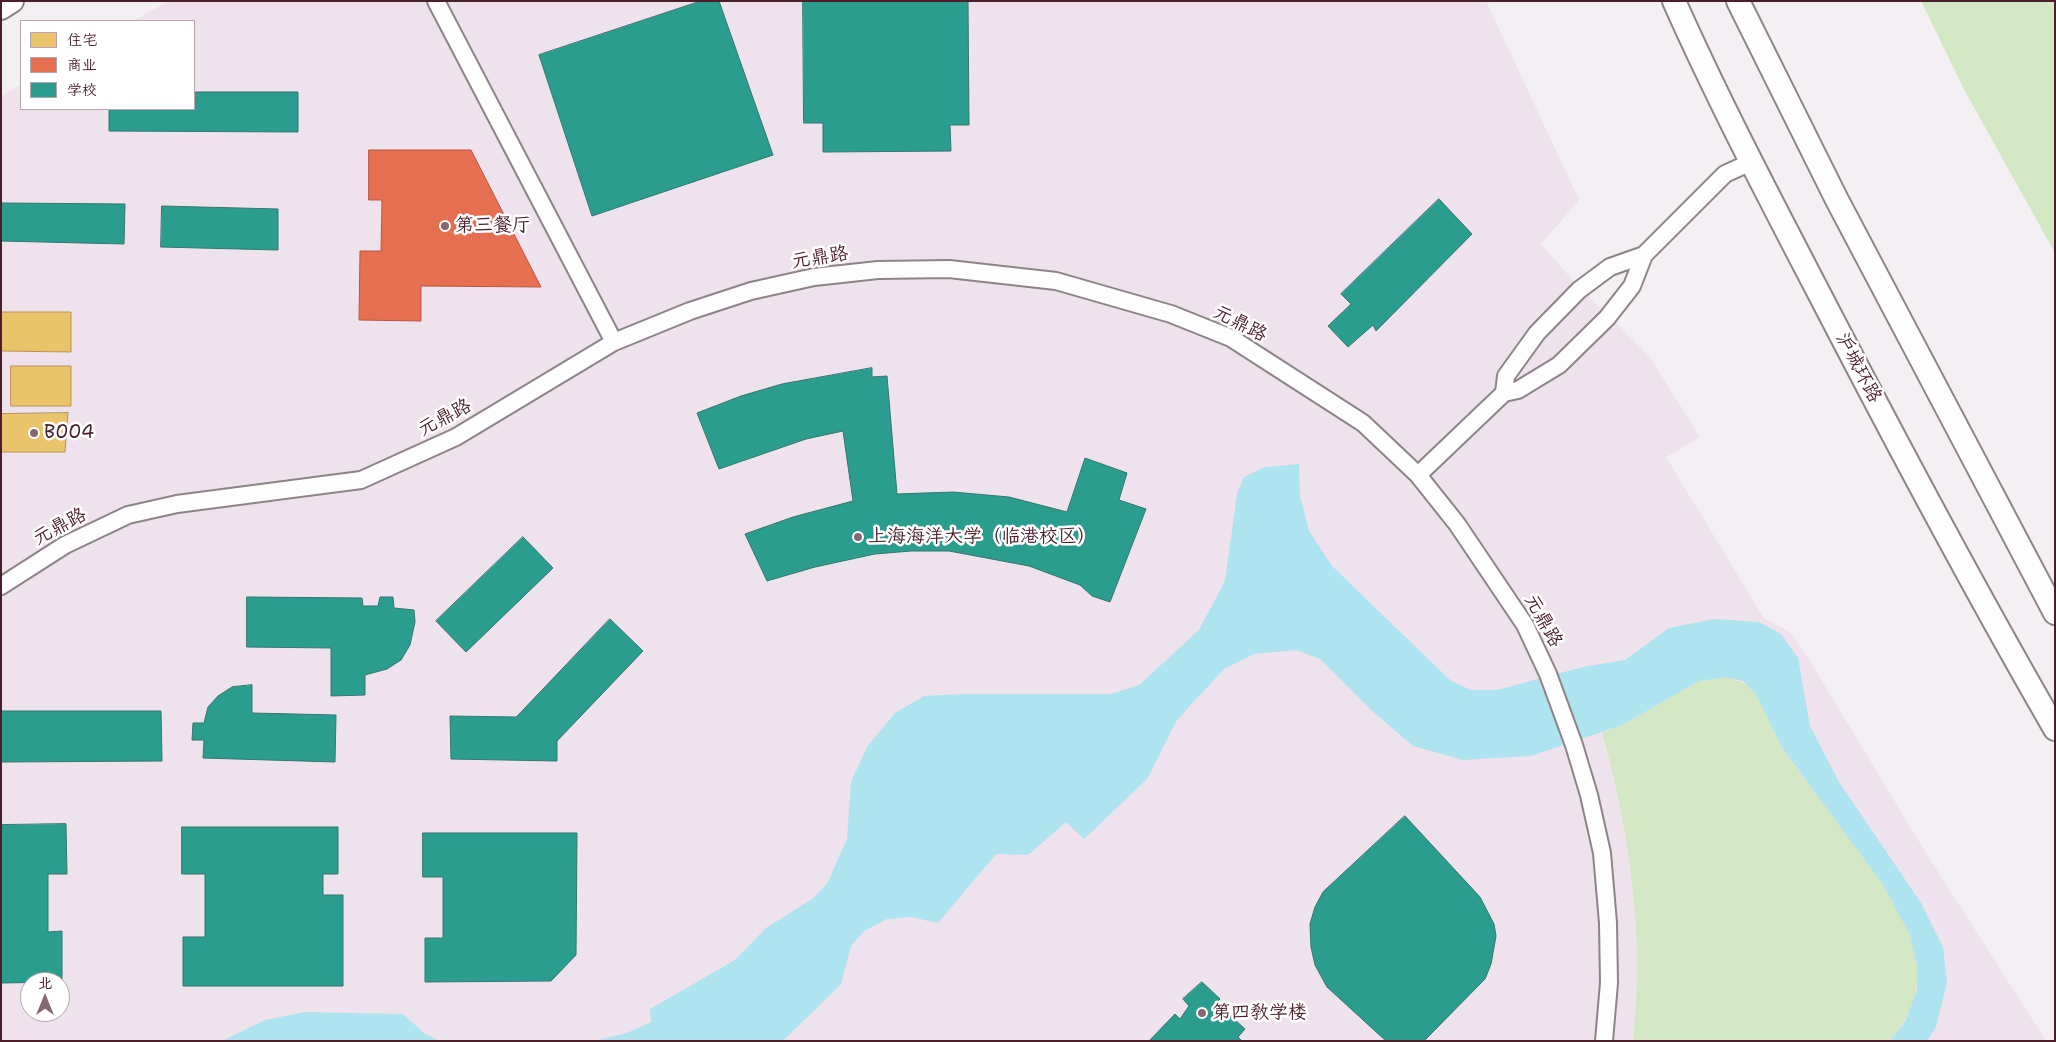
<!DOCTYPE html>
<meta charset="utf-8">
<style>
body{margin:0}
#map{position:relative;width:2056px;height:1042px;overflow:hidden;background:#f3eff3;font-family:"Shantell Sans","LXGW WenKai TC",sans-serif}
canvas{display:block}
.frame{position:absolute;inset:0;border:2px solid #4a1f2b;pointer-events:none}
.legend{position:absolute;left:20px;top:20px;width:175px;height:90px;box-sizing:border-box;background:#fff;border:1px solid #b7a5aa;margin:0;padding:6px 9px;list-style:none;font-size:15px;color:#4a1f2b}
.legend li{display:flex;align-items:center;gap:10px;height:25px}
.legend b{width:25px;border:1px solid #b7a5aa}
.north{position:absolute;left:20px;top:972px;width:50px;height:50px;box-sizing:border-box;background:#fff;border:1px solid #b7a5aa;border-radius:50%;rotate:0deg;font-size:14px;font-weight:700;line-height:20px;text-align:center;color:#4a1f2b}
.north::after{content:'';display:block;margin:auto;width:18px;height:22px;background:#856871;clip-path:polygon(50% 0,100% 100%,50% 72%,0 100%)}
</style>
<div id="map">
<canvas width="2056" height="1042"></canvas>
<div class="frame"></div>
<ul class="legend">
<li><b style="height:14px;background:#e9c46a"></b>住宅</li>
<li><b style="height:14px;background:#e76f51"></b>商业</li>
<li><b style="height:14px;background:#2a9d8f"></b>学校</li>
</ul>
<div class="north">北</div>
</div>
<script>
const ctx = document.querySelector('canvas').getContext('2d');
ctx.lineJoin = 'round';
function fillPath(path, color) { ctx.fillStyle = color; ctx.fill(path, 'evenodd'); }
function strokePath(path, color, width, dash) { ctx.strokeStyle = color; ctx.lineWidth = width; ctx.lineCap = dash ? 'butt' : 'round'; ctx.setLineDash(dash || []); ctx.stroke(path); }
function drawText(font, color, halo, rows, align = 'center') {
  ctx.font = font + ' "Shantell Sans","LXGW WenKai TC",sans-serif'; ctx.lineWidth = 5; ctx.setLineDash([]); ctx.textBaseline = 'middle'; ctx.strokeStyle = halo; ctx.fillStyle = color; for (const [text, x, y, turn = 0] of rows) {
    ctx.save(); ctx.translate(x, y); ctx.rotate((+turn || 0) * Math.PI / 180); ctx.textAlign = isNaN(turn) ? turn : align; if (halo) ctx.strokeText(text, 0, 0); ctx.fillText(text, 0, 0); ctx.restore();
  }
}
fillPath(new Path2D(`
 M169,1H1486L1579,200L1541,244L1577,285L1649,356L1700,437L1666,457L1763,617L1791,633L1811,663L1926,853L2046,1041H1V97L21,84V109H194V21H133ZM30,982H60V1012H30Z`), '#eee2ec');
fillPath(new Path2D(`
 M1921,1H2055V253L1966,93Z
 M1725,677C1737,680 1746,682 1754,692C1763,702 1773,733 1782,747C1818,803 1912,899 1917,964C1920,994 1908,1019 1890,1041H1633C1645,936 1630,833 1602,732L1622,725L1699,681Z`), '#d3e7c4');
fillPath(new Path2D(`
 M1299,464L1300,496L1309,531L1332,566L1451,681L1471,690H1497L1583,667L1625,660L1669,628L1714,619L1759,622L1781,634L1798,658L1810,726L1839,782L1921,903L1943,947L1947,983L1936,1027L1927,1041H1890L1905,1022L1917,990V964L1910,935L1884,886L1781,746L1756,694L1743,681L1725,677L1699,681L1622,725L1531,756L1463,760L1413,746L1370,709L1320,659L1296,650L1254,654L1224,669L1176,721L1147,779L1084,839L1066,822L1028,855L996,854L938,923L911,917L887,919L864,931L851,946L841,984L783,1041H593L627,1033L651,1022L650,1009L735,960L766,928L812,899L827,884L847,839L851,782L867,747L895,713L924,696L964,694H1111L1139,685L1199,630L1225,581L1237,494L1244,477L1265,467Z
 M305,1012L403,1014L424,1033L439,1041H222L265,1020Z`), '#aee3f0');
const homes = new Path2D(`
 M1,312H71V352L1,351Z
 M11,366H71V406H11Z
 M68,413L65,452H1V414Z`);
fillPath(homes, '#e9c46a');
strokePath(homes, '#b99257', 1);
const shops = new Path2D(`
 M369,150H471L541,287L421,286V321L359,320L360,251H381L382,200H369Z`);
fillPath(shops, '#e76f51');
strokePath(shops, '#b85746', 1);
const schools = new Path2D(`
 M701,1H719L773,155L592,216L539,55Z
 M803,1H968L969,125H950L951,151L823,152V123H804Z
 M194,92H298V132L109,131V109H194Z
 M1439,199L1472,234L1376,331L1373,325L1348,347L1328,326L1351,304L1341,294Z
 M1,203L125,204L124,244L1,241Z
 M162,206L278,209V250L161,247Z
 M872,368V377L887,376L897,494L953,492L1009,497L1067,512L1085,458L1127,473L1119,500L1146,509L1110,602L1092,596L1080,585L1029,566L949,551H911L875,554L815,567L767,581L745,534L793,517L853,501L843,431L806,439L719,469L697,413L741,396L782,384Z
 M523,537L553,568L466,652L436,621Z
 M247,597L362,598L363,606H378L380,597H393L394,608L414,610L415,622L410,645L401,660L387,669L365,675V695L331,696V648L247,647Z
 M610,619L643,651L557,741V761L451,759L450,716L516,717Z
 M252,685V713L336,715L335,762L203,758L204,740H192L193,723H204L208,707L218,696L232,687Z
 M1,711H161L162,761L1,762Z
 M1405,816L1480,897L1494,924L1496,936L1491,964L1485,979L1424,1041H1386L1327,987L1315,965L1311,947L1310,924L1315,907L1323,892Z
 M66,824L67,874H48V932L62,931V982L1,983V825Z
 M182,827H338V874H323V895H343V986H183V937H205V874H182Z
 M423,833H577L576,955L551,981L425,982V938H443V877H423Z
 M1202,982L1220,999L1213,1006L1222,1015L1225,1011L1245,1029L1238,1037L1242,1041H1149L1175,1014L1180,1019L1189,1006L1183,999Z`);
fillPath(schools, '#2a9d8f');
strokePath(schools, '#347771', 1);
const street = new Path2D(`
 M436,1L614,342
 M1504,393L1506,376L1537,333L1579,290L1610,267L1644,255
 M1418,475L1504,393L1518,390L1559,365L1607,318L1632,286L1644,255L1725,174L1751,162
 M1,586L65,545L128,515L177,504L361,480L456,437L614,342L690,311L751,291L814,277L878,270L949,269L1056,281L1171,314L1231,338L1363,423L1418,475L1457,524L1525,625L1548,674L1574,745L1589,795L1602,853L1608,923L1609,983L1604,1041`);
const secondary = new Path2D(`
 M1674,1C1719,102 1770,199 1821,297C1896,442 1973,587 2055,729
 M1738,1L1837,200L2055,613
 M1,8L12,1`);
strokePath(street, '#8e8488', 20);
strokePath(secondary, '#8e8488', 26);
strokePath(street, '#fdfdfd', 16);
strokePath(secondary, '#fdfdfd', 22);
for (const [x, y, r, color] of [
 [445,226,5,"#856871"],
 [34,433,5,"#856871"],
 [858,537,5,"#856871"],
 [1202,1013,5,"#856871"]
]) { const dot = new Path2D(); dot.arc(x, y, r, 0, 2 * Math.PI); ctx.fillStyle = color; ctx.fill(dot); strokePath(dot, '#fff', 2); }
drawText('19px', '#4a1f2b', '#fff', [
 ["第三餐厅",455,226],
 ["B004",44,433],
 ["上海海洋大学（临港校区）",868,537],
 ["第四教学楼",1212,1013]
], 'left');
drawText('19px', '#4a1f2b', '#fff', [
 ["元鼎路",820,258,-9],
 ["元鼎路",1240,324,27],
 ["沪城环路",1858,368,62],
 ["元鼎路",445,418,-28],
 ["元鼎路",60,527,-28],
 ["元鼎路",1543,621,61]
]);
</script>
